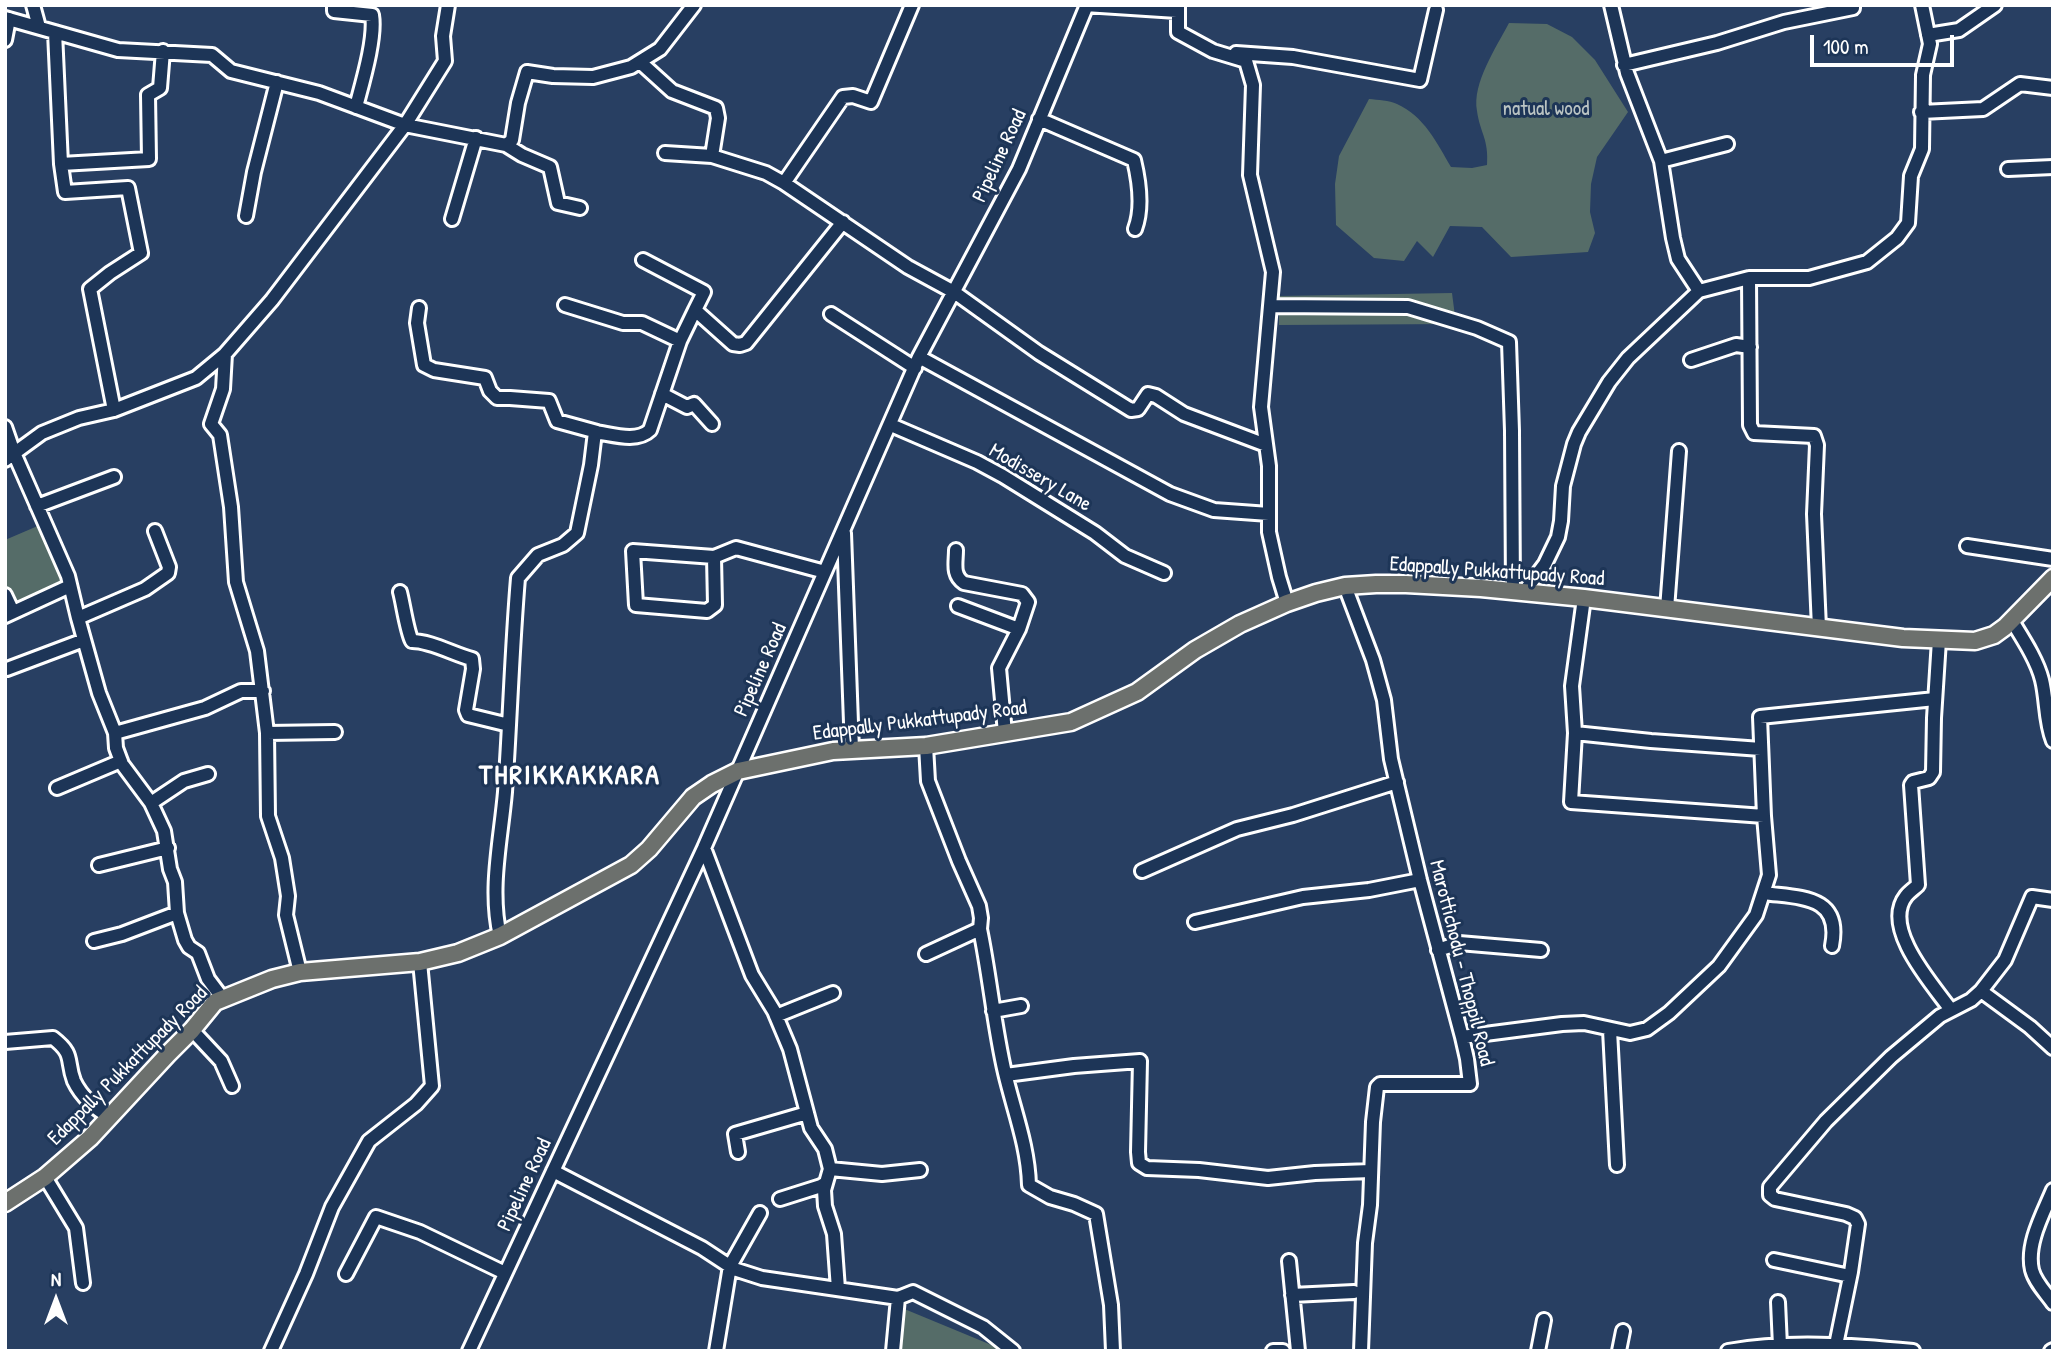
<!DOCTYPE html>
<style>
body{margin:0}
#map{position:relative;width:2058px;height:1356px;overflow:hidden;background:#283f62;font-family:"Patrick Hand",sans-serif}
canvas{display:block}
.frame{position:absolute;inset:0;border:7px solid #fff;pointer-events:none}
.north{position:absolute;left:21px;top:1265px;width:70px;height:70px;-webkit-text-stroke:5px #1d3557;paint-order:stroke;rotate:0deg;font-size:19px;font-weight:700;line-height:28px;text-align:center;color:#fff}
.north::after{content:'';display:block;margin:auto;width:24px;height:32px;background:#fff;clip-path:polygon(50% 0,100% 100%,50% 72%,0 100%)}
.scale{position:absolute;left:1810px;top:35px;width:144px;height:32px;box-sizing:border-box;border:4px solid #fff;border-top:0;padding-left:9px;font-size:21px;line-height:24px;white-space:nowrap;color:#fff;-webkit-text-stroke:5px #1d3557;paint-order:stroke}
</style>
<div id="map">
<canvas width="2058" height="1356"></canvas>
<div class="frame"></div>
<div class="north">N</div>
<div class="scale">100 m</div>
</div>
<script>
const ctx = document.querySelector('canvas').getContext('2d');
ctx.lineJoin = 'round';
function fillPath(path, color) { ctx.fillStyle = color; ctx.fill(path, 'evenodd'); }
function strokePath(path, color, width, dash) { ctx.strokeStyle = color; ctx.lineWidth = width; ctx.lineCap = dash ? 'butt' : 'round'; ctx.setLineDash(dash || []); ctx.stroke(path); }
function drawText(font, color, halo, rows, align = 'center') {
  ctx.font = font + ' "Patrick Hand",sans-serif'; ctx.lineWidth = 6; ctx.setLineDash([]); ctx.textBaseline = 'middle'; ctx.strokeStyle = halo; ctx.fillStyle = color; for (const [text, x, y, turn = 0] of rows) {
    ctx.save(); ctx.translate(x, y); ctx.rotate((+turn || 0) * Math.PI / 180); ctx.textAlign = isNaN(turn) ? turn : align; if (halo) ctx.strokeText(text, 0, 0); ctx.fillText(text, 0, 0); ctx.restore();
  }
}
fillPath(new Path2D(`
 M1509,23L1547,24L1572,37L1595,60L1628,112L1597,157L1591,184L1590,212L1595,233L1588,252L1511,257L1482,227L1450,226L1433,257L1417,241L1404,261L1374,258L1336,225L1335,184L1339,156L1369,99C1378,100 1389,100 1397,104C1424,116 1437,143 1451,167L1472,168L1487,165C1489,139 1480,133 1477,111C1472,83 1496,48 1509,23Z
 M1452,293L1456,324L1279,325V296Z
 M40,525L68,585L14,608L5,588V540Z
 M902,1308L1006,1351H899Z`), '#556c68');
const minor = new Path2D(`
 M33,5L39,27
 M334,5V11L372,15C376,38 362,84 356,107
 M1085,5L1177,11
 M1178,5V32L1213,51L1246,61L1253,85L1250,175L1273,272L1261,407L1269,466V532L1279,577L1287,603
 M1611,5L1627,73L1661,161L1673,238L1678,259L1699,291
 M5,18L118,50L212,55L231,71L319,93L405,125L506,145L512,140L518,103L527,72L553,76L593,77L631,67L660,49L694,5
 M55,32L61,164L65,192L128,188L141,253L110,273L90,289L114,410
 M1928,35L1959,30L1995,5
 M5,40L9,19
 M1236,53L1293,57L1420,80L1436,10
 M640,62L672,91L716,108L718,118L712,156
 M1624,65L1717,43L1784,22L1853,8
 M1921,112L1983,109L2020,84L2053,88
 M1039,119L1134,160C1139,181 1143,208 1135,229
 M506,145L522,155L550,167L558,203L580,208
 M665,153L712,156L766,173L784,183L908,267L954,292L1039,353L1131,410L1138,409L1148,394L1156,396L1184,414L1266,445
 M1661,161L1727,144
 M61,164L149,159L148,95L160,88L163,51
 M2008,169L2053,167
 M784,183L843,97L853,96L871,102L912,5
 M246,216L254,172L277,82
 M452,219L476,138
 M643,260L704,292L695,310
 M1749,278L1750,425L1754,433L1814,436L1817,445L1814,514L1819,628
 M565,305L623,323H642L680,341L695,310L733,344L740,345L746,343L843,222
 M1270,306L1408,307L1477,328L1509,342L1512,431L1513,592
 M419,308L417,323L424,365L434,370L485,378L490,391L497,398H510L549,401L557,421L597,432
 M831,314L915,368
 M919,357L1170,494L1214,510L1269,514
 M1691,360L1736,345L1750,347
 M662,394L687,407L694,404L712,424
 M891,425L977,462L1003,476L1095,533L1125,556L1164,573
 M5,427L14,453L68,576L78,618L99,693L115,733L116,748L122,764L151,803L164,831L170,869L175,882L177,913L185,940L189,947L198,953L208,979L223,999
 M5,460L42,433L79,418L114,410L196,378L225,354
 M37,506L114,477
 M844,533L852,750
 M1967,546L2053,559
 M956,550C956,563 952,575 964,583L1022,594L1028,602L1019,629
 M714,557L715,605L707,611L636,605L633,551L714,557L736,548L825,572
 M1345,586L1373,660L1384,700L1391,759L1420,880L1462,1037L1467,1059L1470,1084H1380L1377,1087L1373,1122L1370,1205L1365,1243L1361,1351
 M400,592C403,603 407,632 412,641C431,641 453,654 472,659L473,669L466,710L468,715L509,725
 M1524,592L1545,564L1558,537L1561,521L1563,486L1574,444L1579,432L1609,382L1628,358L1699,291L1749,278H1809L1867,262L1897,238L1908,223L1911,176L1922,149L1923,75L1930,44L1922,5
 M5,595L13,612
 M1584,598L1572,686L1575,733L1651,741L1761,749
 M958,606L1019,629L999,668L1005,733
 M1667,609L1679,451
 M5,616L70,586
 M78,618L145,589L168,573L169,567L155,531
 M2012,621C2023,639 2037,660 2042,680C2047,700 2045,721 2053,741
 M1939,640L1934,718L1933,772L1929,778L1913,782L1911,785L1918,885C1915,888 1909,892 1906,896C1881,928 1933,985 1951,1010
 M7,669L84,640
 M115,733L205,708L241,691H263
 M267,733L335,732
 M1575,733L1571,802L1764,816L1760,717L1935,699
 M926,746L928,781L959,861L979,906L981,918L980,929C990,977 994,1026 1005,1073C1014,1111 1028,1146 1029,1185L1050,1197L1074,1204L1096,1214L1111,1305L1113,1351
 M57,788L121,761
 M151,803L184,781L208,774
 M704,848L752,975L774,1011L790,1049L811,1128L825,1149L830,1169L824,1190L825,1206L834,1234L838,1289
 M99,865L168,848
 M1142,871L1237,829L1293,815L1397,782
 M1764,893C1800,898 1842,895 1832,946
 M1195,922L1303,897L1369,890L1420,880
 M500,936C489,889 501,839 505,792C510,721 512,649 518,578L538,555L563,545L577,533L591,465L595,432C611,434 637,443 650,430L680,341
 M94,941L122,934L177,913
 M1438,950L1459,943L1541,950
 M926,954L980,929
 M300,972L286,915L288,896L282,858L268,816L267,733L257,651L236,582L231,507L220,435L211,424L223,389L225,354L272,300L405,125L445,61L443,36L448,5
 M1981,991L2030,1027L2053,1048
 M993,1011L1021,1006
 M776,1016L833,993
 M192,1030L221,1061L232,1086
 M1610,1030L1617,1165
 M1462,1037L1562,1024L1584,1023L1630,1033L1647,1029L1669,1013L1719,966L1756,915L1769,875L1764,816
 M5,1042L53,1038C75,1055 66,1060 74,1081C81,1096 96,1110 110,1117
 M1006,1075L1074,1066L1140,1061L1138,1152L1139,1163L1147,1168L1199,1170L1268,1178L1315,1173L1371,1171
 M738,1152L735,1134L807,1113
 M830,1169L882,1174L920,1170
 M553,1171L702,1248L734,1269L762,1278L898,1298L913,1292L983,1327L1013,1351
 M45,1177L76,1228L83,1283
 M2053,1190C2043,1214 2026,1244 2032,1270C2035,1282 2046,1293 2053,1303
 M780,1199L821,1186L826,1183
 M1774,1260L1850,1276
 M1289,1261L1298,1351
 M346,1274L376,1217L420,1232L505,1273
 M1292,1295L1354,1292
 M1778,1302L1780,1346
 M1836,1345L1851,1272L1858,1224L1855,1218L1846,1214L1775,1199L1770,1195V1187L1826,1121L1891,1057L1940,1016L1971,1000L1981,991L2005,960L2032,897L2053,900
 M271,1351L306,1274L332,1207L369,1141L416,1104L432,1086L420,962
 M469,1351L704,848L919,357L1019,169L1087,5
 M716,1351L730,1266L760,1213
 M893,1351L898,1298
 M1273,1351H1283
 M1538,1351L1544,1320
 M1619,1351L1623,1331
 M1728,1351C1787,1340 1854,1345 1913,1351
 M2051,1351L2053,1350`);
const major = new Path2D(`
 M5,1203L45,1177L90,1138L168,1054L192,1030L215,1002L272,979L300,972L420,962L458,953L500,936L631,865L649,849L693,797L712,784L738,771L833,751L926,746L1071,722L1137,692L1195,650L1240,624L1287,603L1316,593L1345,586L1376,584H1406L1481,588L1584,598L1903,638L1975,641L1994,635L2005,627L2053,578`);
strokePath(minor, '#fff', 18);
strokePath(major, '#fff', 21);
strokePath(minor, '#1d3557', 12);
strokePath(major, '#6c706d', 16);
drawText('21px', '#bbc4c3', '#1d3557', [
 ["natual wood",1546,109]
]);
drawText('21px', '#fff', '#1d3557', [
 ["Pipeline Road",1000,156,-65],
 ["Modissery Lane",1040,478,30],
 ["Edappally Pukkattupady Road",1497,572,4],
 ["Pipeline Road",761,670,-66],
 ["Edappally Pukkattupady Road",920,721,-7],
 ["Marottichodu - Thoppil Road",1461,963,76],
 ["Edappally Pukkattupady Road",128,1066,-45],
 ["Pipeline Road",525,1185,-65]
]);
ctx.letterSpacing = '2px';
drawText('bold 28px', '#fff', '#1d3557', [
 ["THRIKKAKKARA",570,777]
]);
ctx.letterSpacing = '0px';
</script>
